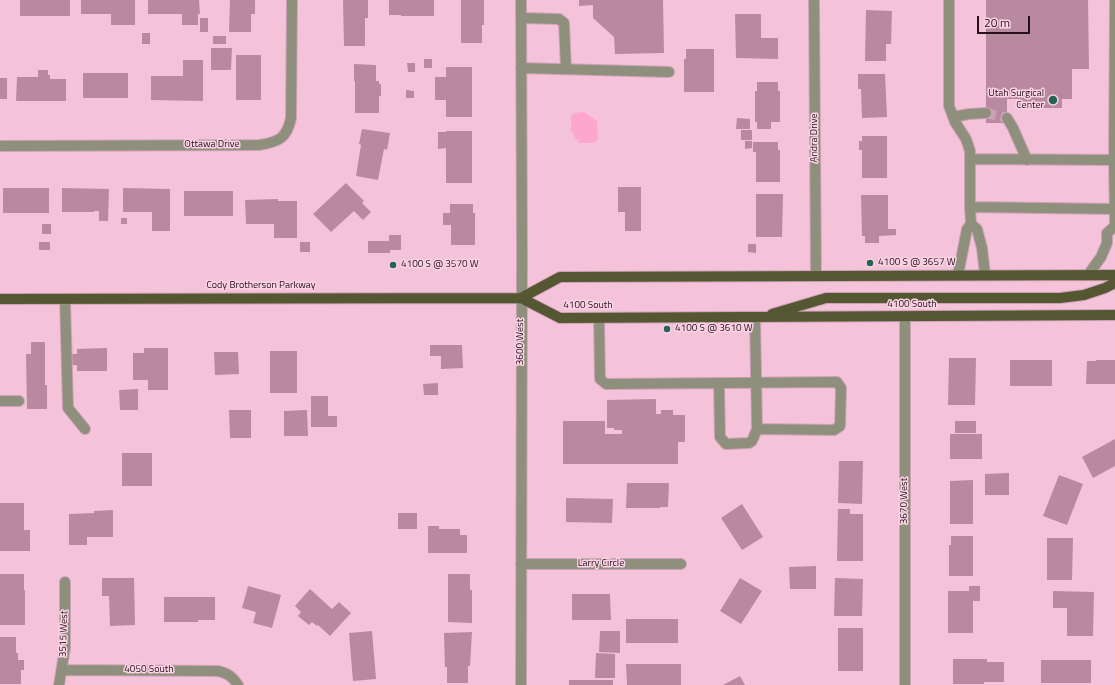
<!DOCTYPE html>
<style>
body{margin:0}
#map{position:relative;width:1115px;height:685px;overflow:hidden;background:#f4c3d9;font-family:"Titillium Web",sans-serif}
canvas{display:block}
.scale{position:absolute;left:977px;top:16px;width:53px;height:18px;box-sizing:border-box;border:2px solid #24131b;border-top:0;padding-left:5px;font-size:12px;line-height:14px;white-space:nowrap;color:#24131b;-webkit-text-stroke:3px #fcd3e5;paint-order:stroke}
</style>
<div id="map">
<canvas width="1115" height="685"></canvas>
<div class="scale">20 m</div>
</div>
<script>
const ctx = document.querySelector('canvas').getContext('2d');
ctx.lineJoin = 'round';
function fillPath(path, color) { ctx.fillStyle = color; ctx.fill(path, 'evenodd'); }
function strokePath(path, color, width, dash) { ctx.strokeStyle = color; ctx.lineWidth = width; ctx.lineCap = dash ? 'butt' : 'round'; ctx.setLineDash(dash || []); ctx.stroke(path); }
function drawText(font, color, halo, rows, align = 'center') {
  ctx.font = font + ' "Titillium Web",sans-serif'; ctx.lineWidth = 3; ctx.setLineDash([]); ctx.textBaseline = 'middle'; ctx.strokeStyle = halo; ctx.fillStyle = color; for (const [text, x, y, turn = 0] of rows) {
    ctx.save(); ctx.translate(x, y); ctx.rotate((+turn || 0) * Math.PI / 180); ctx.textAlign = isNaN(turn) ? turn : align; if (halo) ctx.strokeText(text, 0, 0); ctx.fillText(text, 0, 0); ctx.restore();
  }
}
fillPath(new Path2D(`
 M584,112L597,121L598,140L594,143H579L571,131V116L575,113Z`), '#ffa6cf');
fillPath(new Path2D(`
 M20,0H70V16H20Z
 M81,0H135V25H111V14H81Z
 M148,0H199L200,14H198V25H182V14H148Z
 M230,0H255V14H251V32H229Z
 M343,0H368V18H365V46H344Z
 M389,0H434V16H401V15H389Z
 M461,0H484V25H482V43H461Z
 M579,0H663L664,53L615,54L614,37L593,18V5L579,6Z
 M986,0H1088L1089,69H1072V99H1062V108H1019V99H1007V123H986Z
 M866,10L892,11L891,44H886V61H865Z
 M735,14H761V38H778V59L736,58Z
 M200,18H208V32H200Z
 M142,33H150V44H142Z
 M213,36H226V44H213Z
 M211,48H232L231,70H211Z
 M686,49H714V92H684V59H686Z
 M236,55H261V100H236Z
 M424,59H432V68H424Z
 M183,60H203V101L151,100V76H183Z
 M407,63H415V72H408Z
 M354,64L376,65V81H379V84H381V96H379V113H355V81H354Z
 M446,67H472V117H446V100H435V77H446Z
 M38,70H48V75H50V79H66V101H16L17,77H38Z
 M83,73H128V98H83Z
 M858,74H885L887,117L862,118L861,89H858Z
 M0,78H7V99H0Z
 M757,82H778V91H780V122H771V129H757V122H755V91H757Z
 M406,90L414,91V98H406Z
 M737,118L750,119V129H736Z
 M362,129L390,133L387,150L384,149L378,180L356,176L361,145L359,144Z
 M741,130H752V140H741Z
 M446,131H472V183H446V148L438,149V132H446Z
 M862,136H887V178H862V150H859V141H862Z
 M745,141H752V148L745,149Z
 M753,142H778V150H780V182H756V152H753Z
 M346,183L364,201L362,203L371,212L363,220L354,211L331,232L313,214Z
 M618,187H641V231H625V212H618Z
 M3,188H49V213H3Z
 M62,188L109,189L108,221H99V211H94V212H62Z
 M123,188L170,189V231H152V212H123Z
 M184,191H233V216H184Z
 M756,194H783L782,237H756Z
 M861,195H888V229H896V235L879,236V243H865V236H862Z
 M278,199V201H297V238H274V224H246L245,200Z
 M450,204H473V213H475V245H451V225H443V213H450Z
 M121,218H127V224H121Z
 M42,224H51V234H42Z
 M389,235H401V250H390V253H368V241H389Z
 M39,242H50V250H39Z
 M300,242H310V252H300Z
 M748,244H756V253L748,252Z
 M31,342H45V385H47V409H27L26,354H31Z
 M430,345H462L463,368L441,369V356H430Z
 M107,348V371H77V365H72V354H77V349Z
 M144,348H168V390H148V380H133V353H144Z
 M270,351H297V393H270Z
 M214,352H238L239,374L215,375Z
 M949,358H976L975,405H948Z
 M1010,360H1052V386H1010Z
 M1096,360H1115V384H1086L1087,361H1096Z
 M438,383V395H424L423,384Z
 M138,389V410H120L119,390Z
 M311,396H328V416H337V427H311Z
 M656,399V414H661V410H673V415H685V442H678V464H563V421H605V434H622V430H614V428H607V400Z
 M229,410H251V438H230Z
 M307,410L308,436H284V411Z
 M955,421H976V433H955Z
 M950,434H982V459H950Z
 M1115,439V466L1093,478L1082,457Z
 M122,453H152V486H122Z
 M839,461H863L862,504L838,503Z
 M1009,473V495H985V474Z
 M1059,475L1083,484L1067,525L1043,516Z
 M973,480V524H950V481Z
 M627,483H669L668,507H660V508H626Z
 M566,498L613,499L612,523L566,522Z
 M0,503H24V530H30V551H0Z
 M742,504L763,537L742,550L721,518Z
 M838,509H850V514H863V561H837Z
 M113,510V537H87V545H69V514L94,513V511Z
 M398,513H417V529H398Z
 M428,526H439V529H460V535H467V553H428Z
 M951,536H973V576H949V545H951Z
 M1047,538H1073L1072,580H1047Z
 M816,566V589H790L789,567Z
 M0,574H24V590H25V625H0Z
 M448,574H470V590H472V623L448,622Z
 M102,578H134L135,625L110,626L109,596H102Z
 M740,578L762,591L741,624L720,611Z
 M835,578L863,579L862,616H834Z
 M248,586L281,595L272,628L253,623L256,612L242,608Z
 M969,586H980V601H973V633H948V591H969Z
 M310,589L332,609L339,602L351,613L330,636L318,625L317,626L312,622L309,625L298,616L301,612L295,606Z
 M1053,591L1094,592L1093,636H1067V608H1053Z
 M572,594H610L611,620H572Z
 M164,597H215V620H198V622H164Z
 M626,619H678V643H626Z
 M838,628H863V671H838Z
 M372,631L376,679L353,681L349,633Z
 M600,631H620V653L599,652Z
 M472,632L470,666H468V683H447V667H445L444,633Z
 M0,637H16V653H18V660H24V670H21V684H0Z
 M596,653L615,654V678H595Z
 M953,659H987V662H1004V682H984V684H953Z
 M1041,660H1091V683H1041Z
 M626,664H681V685H627Z
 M740,676L745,685H723Z
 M569,680H613V685H569Z`), '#b98a9f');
strokePath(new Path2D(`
 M986,113L1007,118`), '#caa0b3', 10, [10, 5]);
const minor = new Path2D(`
 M521,0L522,253L521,685
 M814,0L816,276
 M949,0V106L955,122L966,139L970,151V207
 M1115,0L1114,160L1115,226
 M521,18L559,19L564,23L566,69
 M521,68L669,72
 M953,117L969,114L986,113
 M1007,118L1013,128L1027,160
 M0,146L259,145C279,142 287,138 291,118L292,0
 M970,159L1114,160
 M971,224L977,229L982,248L985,274
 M958,275L967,229L971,224L970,207L1115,209
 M1088,275L1101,257L1107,243V233L1115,226
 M65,299L68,408L85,429
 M905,317V685
 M599,318L600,379L606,384L837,382L841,388L840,426L834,430L757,429L755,317
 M719,383L720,437L726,444L749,443L752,441L757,429
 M0,401H19
 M521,564H681
 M62,670L218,671C227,673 232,676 238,685
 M59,685L65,648V582`);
const major = new Path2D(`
 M521,298L560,277L1115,275
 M0,299L521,298L560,318L1115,315
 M772,314L826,298H1060L1084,295L1105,288L1115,283`);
strokePath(minor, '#cfa3b7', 12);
strokePath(major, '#cfa3b7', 12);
strokePath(minor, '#8e8f7c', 10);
strokePath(major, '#555733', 10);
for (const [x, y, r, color] of [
 [1053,100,5,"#256452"],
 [870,263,4,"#256452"],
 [393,265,4,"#256452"],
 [667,329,4,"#256452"]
]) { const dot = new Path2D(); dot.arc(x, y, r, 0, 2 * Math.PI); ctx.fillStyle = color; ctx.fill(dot); strokePath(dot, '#fcd3e5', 1.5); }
drawText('10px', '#24131b', '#fcd3e5', [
 ["Utah Surgical",1044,94,"right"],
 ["Center",1044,106,"right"],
 ["4100 S @ 3657 W",878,263],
 ["4100 S @ 3570 W",401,265],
 ["4100 S @ 3610 W",675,329]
], 'left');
drawText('10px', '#24131b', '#fcd3e5', [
 ["Andra Drive",815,138,-90],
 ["Ottawa Drive",212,145],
 ["Cody Brotherson Parkway",261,286],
 ["4100 South",912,305],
 ["4100 South",588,306],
 ["3600 West",521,342,-90],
 ["3670 West",905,501,-90],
 ["Larry Circle",601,564],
 ["3515 West",64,634,-88],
 ["4050 South",149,670]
]);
</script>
